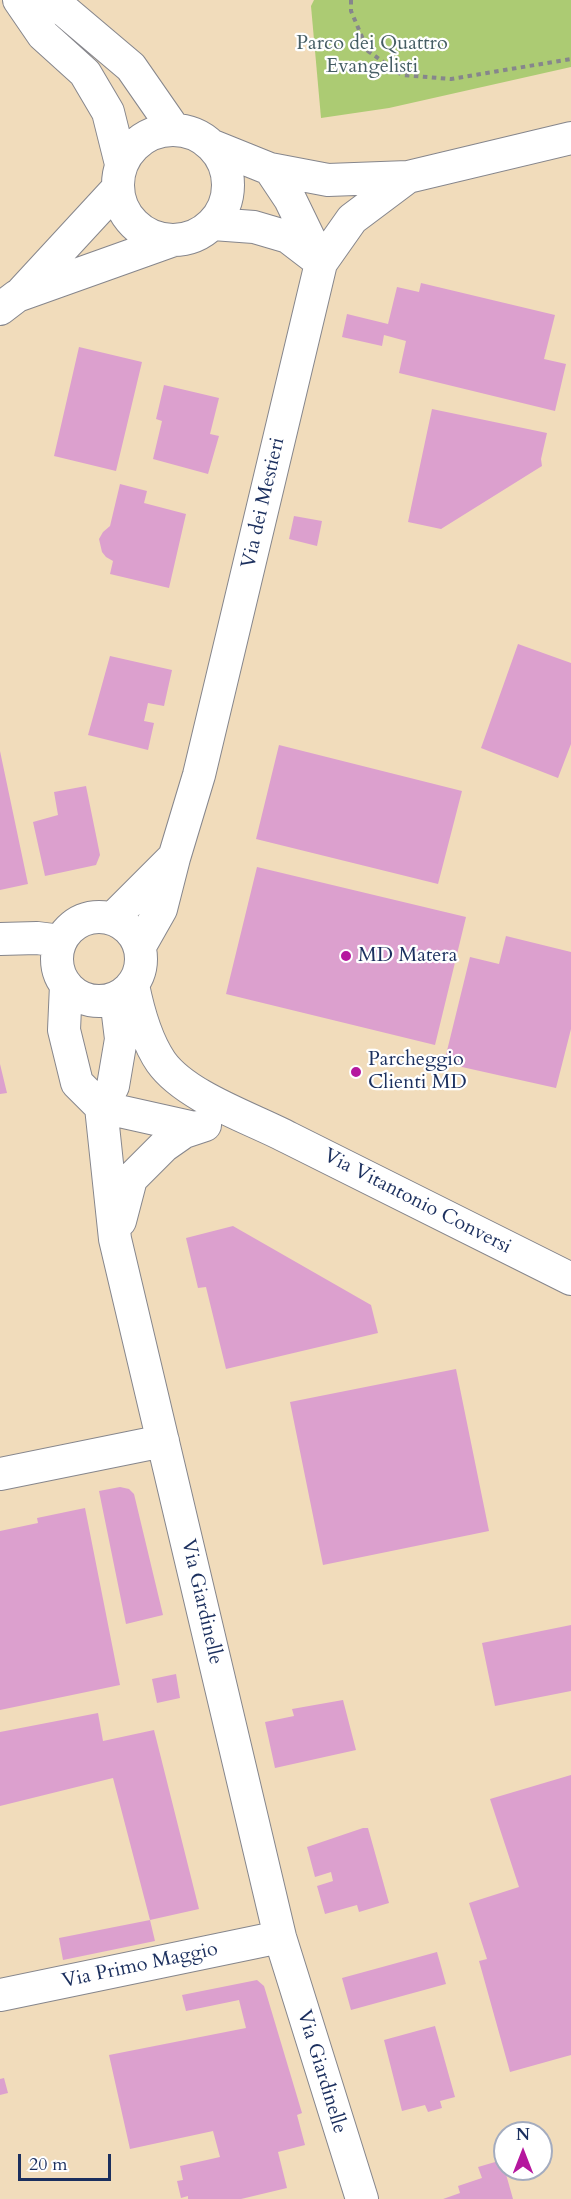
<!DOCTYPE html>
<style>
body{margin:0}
#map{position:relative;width:571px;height:2199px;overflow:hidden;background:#f1dcbb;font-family:Cardo,serif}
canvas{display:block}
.north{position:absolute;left:493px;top:2121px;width:60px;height:60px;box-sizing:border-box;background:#fff;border:2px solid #a4acbf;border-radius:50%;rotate:0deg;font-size:16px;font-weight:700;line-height:24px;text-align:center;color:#1b2f5e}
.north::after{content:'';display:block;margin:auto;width:21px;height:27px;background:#b5179e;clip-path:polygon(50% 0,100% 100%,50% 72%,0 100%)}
.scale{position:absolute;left:18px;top:2154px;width:93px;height:27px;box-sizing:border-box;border:3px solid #1b2f5e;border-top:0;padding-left:8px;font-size:18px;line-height:21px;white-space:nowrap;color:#1b2f5e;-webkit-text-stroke:4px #fff;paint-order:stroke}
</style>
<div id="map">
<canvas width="571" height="2199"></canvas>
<div class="north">N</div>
<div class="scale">20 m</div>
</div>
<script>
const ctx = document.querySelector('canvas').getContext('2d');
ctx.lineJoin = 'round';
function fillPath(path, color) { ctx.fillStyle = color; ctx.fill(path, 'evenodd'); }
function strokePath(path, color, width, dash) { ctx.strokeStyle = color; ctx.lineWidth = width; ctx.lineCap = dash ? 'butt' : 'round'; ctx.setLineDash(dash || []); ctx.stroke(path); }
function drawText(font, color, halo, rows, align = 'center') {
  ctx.font = font + ' Cardo,serif'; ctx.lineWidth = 4.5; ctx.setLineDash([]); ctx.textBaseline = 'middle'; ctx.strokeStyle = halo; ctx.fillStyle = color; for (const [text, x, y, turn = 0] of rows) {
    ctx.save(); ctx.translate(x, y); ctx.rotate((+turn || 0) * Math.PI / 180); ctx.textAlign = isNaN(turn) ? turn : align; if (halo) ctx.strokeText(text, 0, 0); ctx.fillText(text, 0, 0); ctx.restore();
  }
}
fillPath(new Path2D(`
 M314,0H571V67L389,108L321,118L311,6Z`), '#accb73');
fillPath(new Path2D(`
 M421,283L555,315L544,359L566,364L555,411L399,373L406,341L384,335L382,346L342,337L347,314L388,324L397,287L419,292Z
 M79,347L142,362L116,471L54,456Z
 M164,385L219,398L210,434L219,436L208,474L153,459L162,421L156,419Z
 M432,409L547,433L541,459L542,466L441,529L408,522Z
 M120,484L147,491L144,503L186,514L169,588L110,574L113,561L106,557L102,552L99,539L103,532L110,526Z
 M294,516L322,521L317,546L289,539Z
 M518,644L571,663V744L558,778L481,748Z
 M110,656L172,670L164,706L148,703L144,721L154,723L148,750L88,735Z
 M279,745L462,791L438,884L256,839Z
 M0,751L28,884L0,890Z
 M86,786L100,855L96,865L45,876L33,822L58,815L54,792Z
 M257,867L466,917L435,1045L226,994Z
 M506,936L571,952V1029L556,1088L444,1063L470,957L499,964Z
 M0,1064L7,1093L0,1094Z
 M233,1226L371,1305L378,1333L226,1369L206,1287L198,1288L186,1238Z
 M456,1369L489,1531L323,1565L290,1402Z
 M120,1487L129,1489L134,1494L163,1615L126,1624L99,1491Z
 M85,1508L120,1685L0,1710V1531L38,1523L37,1518Z
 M571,1625V1691L495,1706L482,1643Z
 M176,1674L180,1698L157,1703L152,1679Z
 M343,1700L356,1750L275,1768L265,1722L294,1716L292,1709Z
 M98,1713L103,1741L154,1730L199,1909L150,1920L113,1778L0,1806V1732Z
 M571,1775V2055L510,2072L479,1961L487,1959L469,1903L519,1887L490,1799Z
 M363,1828H368L389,1903L359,1912L357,1905L325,1914L317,1886L333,1881L331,1872L315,1877L307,1847Z
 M150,1920L155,1941L63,1960L59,1938Z
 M437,1952L446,1984L351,2010L342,1978Z
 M257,1980L264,1986L302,2113L297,2115L305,2145L278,2152L287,2188L241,2199H188V2196L181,2198L177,2181L183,2180L180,2166L220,2157L213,2131L130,2149L109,2055L246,2028L239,2000L186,2011L182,1995Z
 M435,2026L455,2097L440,2101L442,2108L428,2112L425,2105L402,2111L384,2040Z
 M4,2078L8,2093L0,2095V2079Z
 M502,2160L513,2199H443L460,2193L458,2186L482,2178L478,2167Z`), '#dca0ce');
const minor = new Path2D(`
 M19,0L43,35L85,73L108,112L121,164
 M48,0L66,12L131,67L174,129
 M118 185a55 55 0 1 1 110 0a55 55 0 1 1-110 0Z
 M213,146L270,169L290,199L321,263
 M270,169L328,180L408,177L571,138
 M213,224L254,227L288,237L318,260
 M22,292L117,189
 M0,309L17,296L174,240
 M57 959a42 42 0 1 1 84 0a42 42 0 1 1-84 0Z
 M112,919L173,858
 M0,939L37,938L61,941
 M140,946L161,909L174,858L199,775L321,263L352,219L408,177
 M66,985L64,1030L77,1083L101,1107L195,1128
 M133,985C138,1010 146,1040 161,1062C186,1097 251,1118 289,1138C383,1185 477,1232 571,1279
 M116,998L121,1039L113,1086L101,1107L115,1239L280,1937L362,2199
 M120,1221L131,1179L164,1146L184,1132L205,1125
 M0,1474L163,1441
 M0,1995L280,1937`);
strokePath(minor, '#86868c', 34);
strokePath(new Path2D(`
 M351,0V11L368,51L402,75L451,79L571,59`), '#86868c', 4, [4.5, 4.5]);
strokePath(minor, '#fff', 32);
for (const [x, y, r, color] of [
 [346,956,6,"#b5179e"],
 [356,1072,6,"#b5179e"]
]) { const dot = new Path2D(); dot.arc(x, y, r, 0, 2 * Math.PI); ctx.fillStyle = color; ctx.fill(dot); strokePath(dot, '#fff', 2); }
drawText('20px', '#465e64', '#fff', [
 ["Parco dei Quattro",372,44],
 ["Evangelisti",372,67]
]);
drawText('20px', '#1b2f5e', '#fff', [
 ["Via dei Mestieri",264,503,-77],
 ["Via Vitantonio Conversi",417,1202,27],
 ["Via Giardinelle",201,1602,77],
 ["Via Primo Maggio",140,1966,-12],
 ["Via Giardinelle",321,2072,73]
]);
drawText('20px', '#1b2f5e', '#fff', [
 ["MD Matera",358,956],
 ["Parcheggio",368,1060],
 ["Clienti MD",368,1083]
], 'left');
</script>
